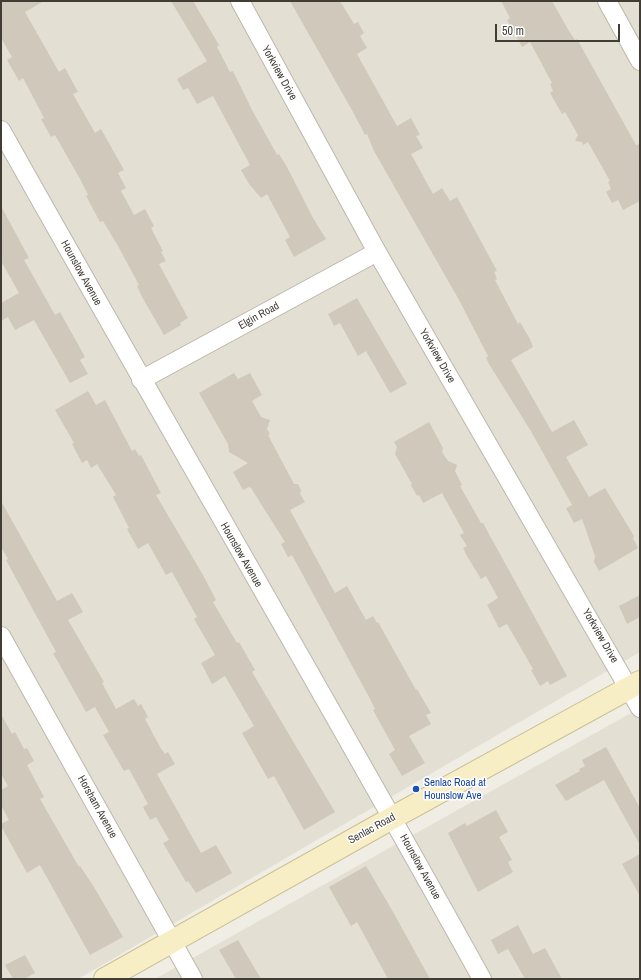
<!DOCTYPE html>
<style>
body{margin:0}
#map{position:relative;width:641px;height:980px;overflow:hidden;background:#f0ede4;font-family:"Archivo Narrow",sans-serif}
canvas{display:block}
.frame{position:absolute;inset:0;border:2px solid #413d35;pointer-events:none}
.scale{position:absolute;left:495px;top:24px;width:125px;height:18px;box-sizing:border-box;border:2px solid #413d35;border-top:0;padding-left:5px;font-size:12px;line-height:14px;white-space:nowrap;color:#413d35;-webkit-text-stroke:3px #fff;paint-order:stroke}
</style>
<div id="map">
<canvas width="641" height="980"></canvas>
<div class="frame"></div>
<div class="scale">50 m</div>
</div>
<script>
const ctx = document.querySelector('canvas').getContext('2d');
ctx.lineJoin = 'round';
function fillPath(path, color) { ctx.fillStyle = color; ctx.fill(path, 'evenodd'); }
function strokePath(path, color, width, dash) { ctx.strokeStyle = color; ctx.lineWidth = width; ctx.lineCap = dash ? 'butt' : 'round'; ctx.setLineDash(dash || []); ctx.stroke(path); }
function drawText(font, color, halo, rows, align = 'center') {
  ctx.font = font + ' "Archivo Narrow",sans-serif'; ctx.lineWidth = 3; ctx.setLineDash([]); ctx.textBaseline = 'middle'; ctx.strokeStyle = halo; ctx.fillStyle = color; for (const [text, x, y, turn = 0] of rows) {
    ctx.save(); ctx.translate(x, y); ctx.rotate((+turn || 0) * Math.PI / 180); ctx.textAlign = isNaN(turn) ? turn : align; if (halo) ctx.strokeText(text, 0, 0); ctx.fillText(text, 0, 0); ctx.restore();
  }
}
fillPath(new Path2D(`
 M1,1H640V652L78,979H1Z
 M640,708V979H155Z`), '#e3dfd3');
fillPath(new Path2D(`
 M1,1H44L25,12L59,72L65,68L78,92L73,94L95,133L101,129L124,170L118,173L126,188L121,191L134,215L145,209L154,226L151,228L163,251L161,252L166,261L159,264L188,318L180,323L181,325L164,335L141,295L137,286L139,285L118,246L103,221L100,222L86,196L88,195L80,179L55,135L51,137L41,119L44,118L23,78L19,81L7,60L12,57L1,38Z
 M171,1H193L219,45L217,47L230,72L233,71L252,110L275,151L277,155L279,154L287,167L313,218L326,239L294,257L285,240L290,237L267,194L261,198L249,184L241,170L250,165L213,96L197,104L188,88L183,90L177,79L207,61Z
 M290,1H340L354,24L358,22L364,33L360,36L367,48L357,54L397,126L411,118L420,135L416,136L423,148L411,154L433,194L442,188L450,201L457,197L497,271L494,272L497,279L495,280L518,324L520,322L530,339L533,347L511,360L552,432L574,420L588,445L566,457L589,497L605,488L634,536L633,538L638,548L599,571L594,562L595,556L582,519L574,523L566,508L572,505L532,433L489,364L486,358L488,356L459,300L374,151L367,134L365,135L353,112Z
 M501,1H552L569,31L575,40L577,39L636,145L640,144V201L623,210L618,200L612,203L606,192L611,189L608,182L610,181L588,142L583,145L582,142L575,141L578,135L565,112L562,114L550,93L553,91L550,84L552,83L530,42L522,47L507,20L510,18Z
 M1,206L29,258L24,260L32,274L55,315L60,312L85,357L80,360L88,374L70,383L34,320L15,330L8,317L1,321V303L19,293L1,261Z
 M357,298L407,384L390,393L366,351L358,356L340,323L334,326L328,314Z
 M234,373L238,379L250,373L262,395L252,401L261,417L270,420L267,429L270,434L268,435L294,484H298L301,490L300,494L305,502L290,510L335,593L347,586L366,620L373,616L377,623L378,622L416,690L417,689L431,713L426,715L431,724L409,736L425,763L402,776L389,754L395,750L373,710L375,709L369,697L292,555L288,557L281,544L285,542L251,488L249,487L243,490L233,472L248,463L229,452L228,444L199,393Z
 M88,391L96,405L105,400L132,451L135,449L139,456L141,455L161,493L156,495L203,575L216,600L213,602L237,643L239,642L255,670L252,672L335,812L304,830L274,776L268,779L242,733L254,726L225,676L212,684L201,663L215,655L194,619L197,617L172,572L166,575L148,543L138,549L127,529L129,528L113,497L116,495L97,464L91,468L87,460L82,463L72,444L74,443L55,410Z
 M429,422L443,448L442,452L448,461L457,465L455,471L462,485L460,486L481,523H483L567,676L550,685L548,681L540,686L531,670L533,669L507,624L499,628L487,605L498,598L486,576L481,579L467,556L463,548L467,546L460,535L464,533L442,493L423,503L419,495L417,496L411,485L412,484L395,454L397,447L394,442Z
 M1,501L57,601L72,593L83,612L68,620L104,682L102,683L116,709L134,699L138,706L141,704L148,717L145,719L160,747L165,754L168,752L175,764L157,774L201,853L216,845L232,873L196,893L188,881L186,882L163,843L169,840L156,817L150,820L143,807L148,804L129,769L124,771L103,735L109,732L95,707L86,712L53,653L56,652L6,560L8,559L1,547Z
 M640,595V617L627,624L619,606Z
 M1,714L12,734L15,732L24,749L27,748L34,761L27,765L44,797L40,799L79,867L80,866L94,887L123,937L90,955L40,865L27,873L1,826V824L9,820L1,805V790L8,786L1,774Z
 M606,747L640,808V845L604,780L566,801L555,785L580,771L579,769L585,766L582,760Z
 M496,810L508,832L499,837L512,860L508,862L513,872L478,892L448,833L465,823L467,826Z
 M640,854V896L622,864Z
 M366,866L392,910L430,979H388L357,922L351,926L329,887Z
 M518,925L533,954L545,948L562,979H525L508,949L498,954L491,940Z
 M238,940L261,979H236L219,950Z
 M25,955L35,973L24,979H13L5,965Z`), '#d0c9bb');
const street = new Path2D(`
 M240,1L377,252L640,708
 M607,1L640,61
 M1,130C160,414 325,695 482,979
 M141,380L377,252
 M1,636L193,979`);
const secondary = new Path2D(`
 M105,979L392,818L640,682`);
strokePath(street, '#bdb7ab', 20);
strokePath(secondary, '#cbc098', 24);
strokePath(street, '#fff', 18);
strokePath(secondary, '#f8eec6', 22);
for (const [x, y, r, color] of [
 [416,789,4,"#1a4fb4"]
]) { const dot = new Path2D(); dot.arc(x, y, r, 0, 2 * Math.PI); ctx.fillStyle = color; ctx.fill(dot); strokePath(dot, '#fff', 1.5); }
drawText('11px', '#413d35', '#fff', [
 ["Yorkview Drive",279,73,61],
 ["Hounslow Avenue",81,273,61],
 ["Elgin Road",259,316,-29],
 ["Yorkview Drive",437,356,60],
 ["Hounslow Avenue",241,555,60],
 ["Yorkview Drive",600,636,60],
 ["Horsham Avenue",97,807,61],
 ["Senlac Road",372,829,-29],
 ["Hounslow Avenue",420,867,61]
]);
drawText('11px', '#164399', '#fff', [
 ["Senlac Road at",424,783],
 ["Hounslow Ave",424,796]
], 'left');
</script>
